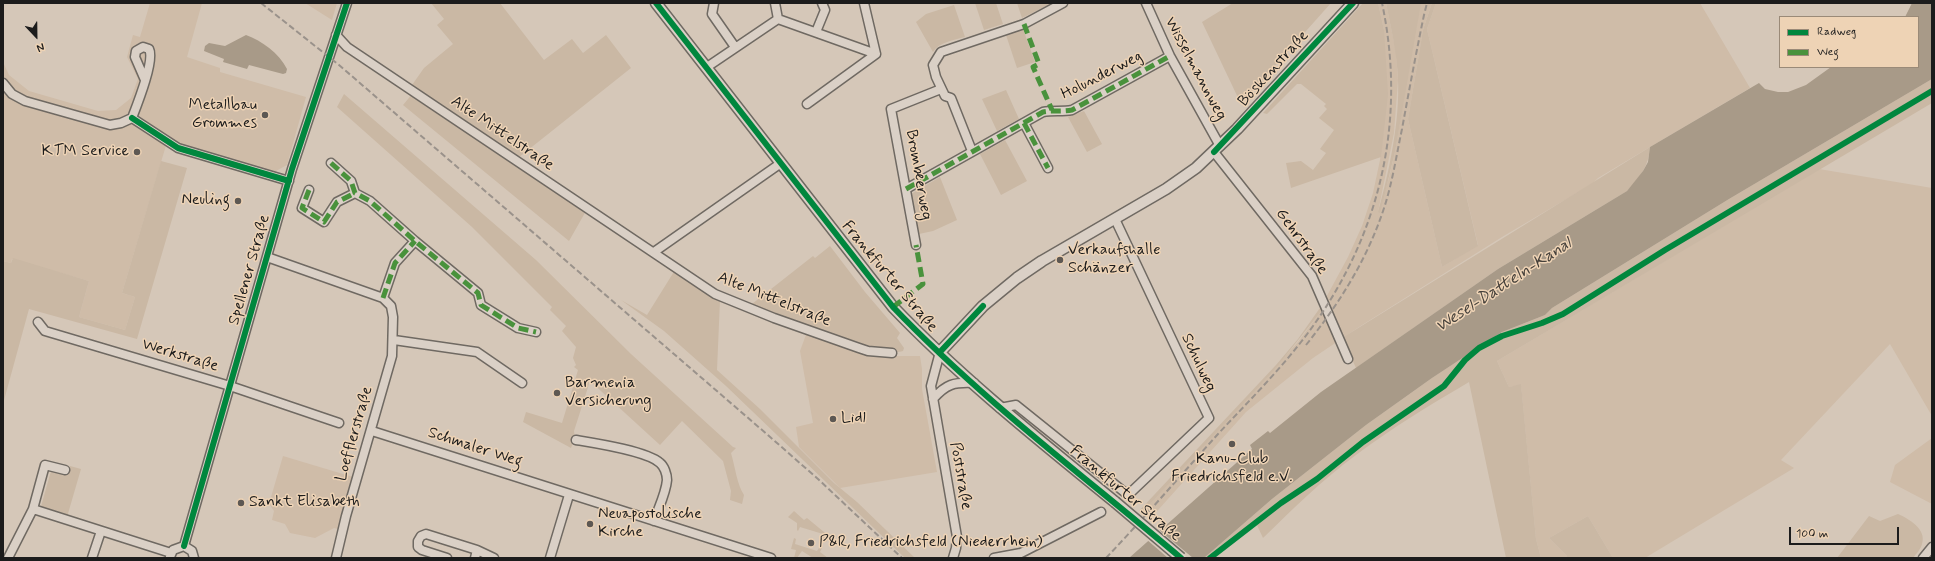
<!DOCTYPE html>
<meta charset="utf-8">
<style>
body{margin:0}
#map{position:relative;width:1935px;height:561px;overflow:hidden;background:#d5c7b8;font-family:Mynerve,sans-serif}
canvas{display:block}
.frame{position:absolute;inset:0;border:4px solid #1c1c1c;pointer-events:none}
.legend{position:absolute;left:1779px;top:16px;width:140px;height:52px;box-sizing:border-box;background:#eed3b5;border:1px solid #9a8a78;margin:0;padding:5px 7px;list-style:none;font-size:12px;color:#1c1c1c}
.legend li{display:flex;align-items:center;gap:8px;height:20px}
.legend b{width:20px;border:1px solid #9a8a78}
.north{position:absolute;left:16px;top:16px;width:40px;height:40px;-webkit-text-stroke:3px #eed3b5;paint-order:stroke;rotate:158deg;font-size:11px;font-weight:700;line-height:16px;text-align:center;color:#1c1c1c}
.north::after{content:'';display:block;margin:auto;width:14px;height:18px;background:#1c1c1c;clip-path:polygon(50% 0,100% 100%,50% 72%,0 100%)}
.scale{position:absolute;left:1789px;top:527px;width:110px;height:18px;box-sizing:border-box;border:2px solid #1c1c1c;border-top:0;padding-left:5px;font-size:12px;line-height:14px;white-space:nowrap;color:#1c1c1c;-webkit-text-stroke:3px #eed3b5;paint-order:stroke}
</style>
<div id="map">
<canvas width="1935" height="561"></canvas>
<div class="frame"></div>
<ul class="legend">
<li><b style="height:5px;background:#00873e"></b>Radweg</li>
<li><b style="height:5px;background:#49923c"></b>Weg</li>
</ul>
<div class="north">N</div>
<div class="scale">100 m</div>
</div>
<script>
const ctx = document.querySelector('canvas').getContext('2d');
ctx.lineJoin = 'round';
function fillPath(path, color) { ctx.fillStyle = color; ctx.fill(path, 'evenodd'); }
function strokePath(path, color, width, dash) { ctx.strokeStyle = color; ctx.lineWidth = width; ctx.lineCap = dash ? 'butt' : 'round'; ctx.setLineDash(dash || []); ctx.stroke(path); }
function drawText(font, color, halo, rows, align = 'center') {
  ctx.font = font + ' Mynerve,sans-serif'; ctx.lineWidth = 3; ctx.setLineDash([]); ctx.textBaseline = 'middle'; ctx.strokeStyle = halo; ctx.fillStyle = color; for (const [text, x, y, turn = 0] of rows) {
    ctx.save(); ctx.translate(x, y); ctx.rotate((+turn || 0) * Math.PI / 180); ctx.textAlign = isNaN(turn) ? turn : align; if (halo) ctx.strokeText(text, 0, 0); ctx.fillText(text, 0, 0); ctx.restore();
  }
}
fillPath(new Path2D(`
 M150,3H202L187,57L220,68V72L306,97L287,165L274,172L167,142L122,293L135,297L125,330L79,317L89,281L12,259L11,263L3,261V62L9,75L29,91L98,111L116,110L131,98L138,79L127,57L133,35L140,37Z
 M305,3H337L332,20Z
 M1378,3H1386L1396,52L1398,80L1394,133L1378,212L1389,178L1395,152L1418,11L1421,3H1432L1423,30L1408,119L1442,267L1478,245L1427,29L1436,3H1700L1750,88L1650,147L1598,178L1592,184L1502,237L1359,327L1313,358L1246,412L1150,519L1142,513L1298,342L1319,314L1322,305L1348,257L1362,226L1373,193L1380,160L1384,126V30Z
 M1819,169L1932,188V416L1890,344L1781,460L1794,468L1645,558H1613L1588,516L1549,538L1567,556L1564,558H1541L1536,539L1521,385L1509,387L1497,361Z
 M807,332L871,356H920L922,369V389L937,472L840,488L799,447L796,427L813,423L800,351Z
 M1932,438V504L1890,482L1895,465Z
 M283,456L353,477L338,529L334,528L315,538L290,533L285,524L272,520L274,511L269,504Z`), '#cfbca8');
fillPath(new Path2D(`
 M431,3H500L544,60L572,39L583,53L606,35L631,68L518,158L412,85L424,68L453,44L437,25L444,19Z
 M975,3H996L1003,24L984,30Z
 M1017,3H1052L1022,18Z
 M1233,3H1331L1241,104L1202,22Z
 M1363,3H1378L1384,30L1388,94L1381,157L1291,188L1286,163L1301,161L1313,170L1326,153L1320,149L1334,130L1319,118L1327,109L1324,106L1326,104L1301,84H1297L1267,114L1263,113Z
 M1386,3H1421L1395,152L1380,213L1378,212C1389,172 1400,121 1398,79C1397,53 1391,28 1386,3Z
 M1432,3H1436L1427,29L1478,246L1442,267L1408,119L1423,30Z
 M954,5L965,37C954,40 939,42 933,52L916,22L926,14Z
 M1023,29L1035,62L1017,68L1006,35Z
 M1932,79V103L1497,361L1509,387L1521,384L1536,539L1541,558H1506L1469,382C1430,405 1392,428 1356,455C1322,480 1293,509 1263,538L1256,523L1213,558H1204L1272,499L1366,425L1432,378L1502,332L1545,315L1552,308L1729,199Z
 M1006,90L1019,119L997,131L982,99Z
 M413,93L586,211L569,241L403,105Z
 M344,94L536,260L631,354L733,447L736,448L731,453C735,466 737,485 744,495L742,504L730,500L731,491L723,461L682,421L660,445L590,381L574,431L575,438L571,448L523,422L526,412L562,423L578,370L574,367L576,365L573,358L576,347L562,331L566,326L550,310L552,307L472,227L337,107Z
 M1084,111L1102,144L1087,152L1068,117Z
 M1005,140L1027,181L1001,195L980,154Z
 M1650,147C1649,165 1640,178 1627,191L1498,269L1356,368L1342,338Z
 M161,161L187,168L137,339L29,309L3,404V261L11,263L13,258L89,281L79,317L125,330L135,297L122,293Z
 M940,177L957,220L933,231L919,234L911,194Z
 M830,246L865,292L900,333L897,338L904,348L903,351C875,360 758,308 725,295L752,304L813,256L815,258Z
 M675,270L720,300L717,370L760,409L834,483L857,502L915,558H905L726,386L664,331L621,300L647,315Z
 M1322,305L1323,307L1319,314L1275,369L1142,513L1139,511L1276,365L1298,339Z
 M70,466L81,469L67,517L40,510L51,471L67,475Z
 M794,511L804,520L807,518L830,537L826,542L821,540L823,534L800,527L798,531L797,530V523L788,517Z
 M1898,514C1909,519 1927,529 1922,544C1921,549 1916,554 1913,558H1837L1869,516L1880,521Z
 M1588,516L1613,558H1564L1567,556L1549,538Z
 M794,538L796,539L795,544L817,551L821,545L823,546L820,552L828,558H813L802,551L797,558H794L796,550L791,549Z`), '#cab8a4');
fillPath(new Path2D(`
 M1912,3H1932V79L1729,199L1552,308L1545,315L1502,332L1432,378L1366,425L1272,499L1204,558H1129L1252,449L1250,445L1268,431L1270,433L1321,392L1498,269L1627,191L1643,171L1648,162L1650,147L1759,83L1765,89L1778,92H1788L1806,85L1831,67H1918V17H1905Z
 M246,35C262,41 279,53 287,69L286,73L283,74L249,65L247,69L223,62L224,59L204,51L205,46L209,43L225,46Z`), '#a89a88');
fillPath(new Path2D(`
 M1158,529L1193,558H1168L1146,539Z`), '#d5c7b8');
const minor = new Path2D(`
 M714,3L712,14L735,47
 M1146,3L1170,56L1220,146
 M778,19L876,54
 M816,32L825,10L822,3
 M336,35L347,47L715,294L774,318L859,348L868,351L892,353
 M707,67L778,19L775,3
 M3,83L12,94L25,101L110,125L121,123L132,118C137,105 155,60 149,49L143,47L136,51L135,57L145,80
 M807,104L876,54L864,3
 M132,118L178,148L289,181
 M1024,123L1048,168
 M972,151L951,98L945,96L936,77L933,65L941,52L1024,24L1063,3
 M1214,152L1312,276L1348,359
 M331,163L351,181L355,193L370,201L415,241L478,293L481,305L518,328L536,332
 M906,189L1043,112C1053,110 1062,112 1072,110L1170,56
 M309,190L302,208L324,222L337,202L355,193
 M916,245L891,109L941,89
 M654,252L781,163
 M267,257L383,298L391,306L393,317L392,356L346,516L336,558
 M383,298L395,263L415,241
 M38,322L45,331L230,386L339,423
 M394,340L477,352L522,383
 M940,352L931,386L957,537L956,548L953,558
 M933,399C946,384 954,382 974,383
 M1000,408L1016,405L1128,495L1209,418L1115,219
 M372,431L771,558
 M576,440C594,443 647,451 660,463C664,466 667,474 667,480C666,493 658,509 654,521
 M33,509L171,553
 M184,546L292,169L347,3
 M477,550L494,558
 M170,557L173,550L184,546L192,551L194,558
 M8,558L33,509L45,465L65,470
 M92,558L101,531
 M447,558L422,550L418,547V541L421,536L426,534L477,550L475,558
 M550,558L569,495
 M994,558L1021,553L1101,512
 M1923,558L1932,547`);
const major = new Path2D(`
 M656,3L893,307C961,378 1039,440 1115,502
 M940,352L983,306L1017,278L1042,261L1166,189L1196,168L1237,129L1353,3`);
strokePath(minor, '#6f6962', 11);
strokePath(major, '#6f6962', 13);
strokePath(minor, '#dad0c6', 8);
strokePath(major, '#dad0c6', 10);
strokePath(new Path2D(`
 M261,3L339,65L769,436L818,479L902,558
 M1306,345C1338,305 1365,263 1382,214C1392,186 1396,157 1402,129C1409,91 1416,53 1424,15L1427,3
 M1106,558C1144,518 1181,475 1218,434C1246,404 1276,374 1301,342C1378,244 1408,125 1382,3`), '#9a928b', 2, [6, 3]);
const majorBridge = new Path2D(`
 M1115,502L1181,558`);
strokePath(majorBridge, '#6f6962', 13, []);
strokePath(majorBridge, '#dad0c6', 10);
strokePath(new Path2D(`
 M1024,24L1039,64L1033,67L1052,110
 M1024,123L1048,168
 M331,163L351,181L355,193L370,201L415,241L478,293L481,305L518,328L536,332
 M906,189L1043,112C1053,110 1062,112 1072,110L1170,56
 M309,190L302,208L324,222L337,202L355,193
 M383,298L395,263L415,241
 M893,307L923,284L916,245`), '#49923c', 5, [10, 5]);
strokePath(new Path2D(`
 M656,3L893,307C981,399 1084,476 1181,558
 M132,118L178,148L289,181
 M1214,152L1353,3
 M940,352L983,306
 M184,546L292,169L347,3
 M1210,558L1281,503L1317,479L1363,442L1444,386L1465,360L1479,348L1502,336L1542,323L1563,314L1665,250L1932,91`), '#00873e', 6);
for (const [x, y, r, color] of [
 [265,115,4,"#5d5853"],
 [137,152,4,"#5d5853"],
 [238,201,4,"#5d5853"],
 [1060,260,4,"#5d5853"],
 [557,393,4,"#5d5853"],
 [833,419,4,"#5d5853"],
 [1232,444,4,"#5d5853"],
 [241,503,4,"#5d5853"],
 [590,524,4,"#5d5853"],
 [811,543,4,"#5d5853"]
]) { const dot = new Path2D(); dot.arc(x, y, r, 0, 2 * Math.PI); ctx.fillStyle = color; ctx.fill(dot); strokePath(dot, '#eed3b5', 1.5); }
drawText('16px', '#1c1c1c', '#eed3b5', [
 ["Wisselmannweg",1195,69,62],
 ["Böskenstraße",1274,69,-48],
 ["Holunderweg",1102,76,-27],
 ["Alte Mittelstraße",502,134,34],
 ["Brombeerweg",918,175,80],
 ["Gehrstraße",1301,242,54],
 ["Spellener Straße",250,270,-74],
 ["Frankfurter Straße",889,277,50],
 ["Alte Mittelstraße",774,300,22],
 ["Werkstraße",180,356,17],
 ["Schulweg",1198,363,65],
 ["Loefflerstraße",355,434,-74],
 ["Schmaler Weg",475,448,18],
 ["Poststraße",960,476,80],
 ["Frankfurter Straße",1125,494,40]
]);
drawText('16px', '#1c1c1c', '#eed3b5', [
 ["Metallbau",257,106,"right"],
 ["Grommes",257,124,"right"],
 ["KTM Service",129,152,"right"],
 ["Neuling",230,201,"right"],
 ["Verkaufshalle",1068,251],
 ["Schänzer",1068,269],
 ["Barmenia",565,384],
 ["Versicherung",565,402],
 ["Lidl",841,419],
 ["Kanu-Club",1232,460,"center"],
 ["Friedrichsfeld e.V.",1232,478,"center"],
 ["Sankt Elisabeth",249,503],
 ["Neuapostolische",598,515],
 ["Kirche",598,533],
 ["P&R, Friedrichsfeld (Niederrhein)",819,543]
], 'left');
drawText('italic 17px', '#46413b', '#eed3b5', [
 ["Wesel-Datteln-Kanal",1504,286,-33]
]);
</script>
